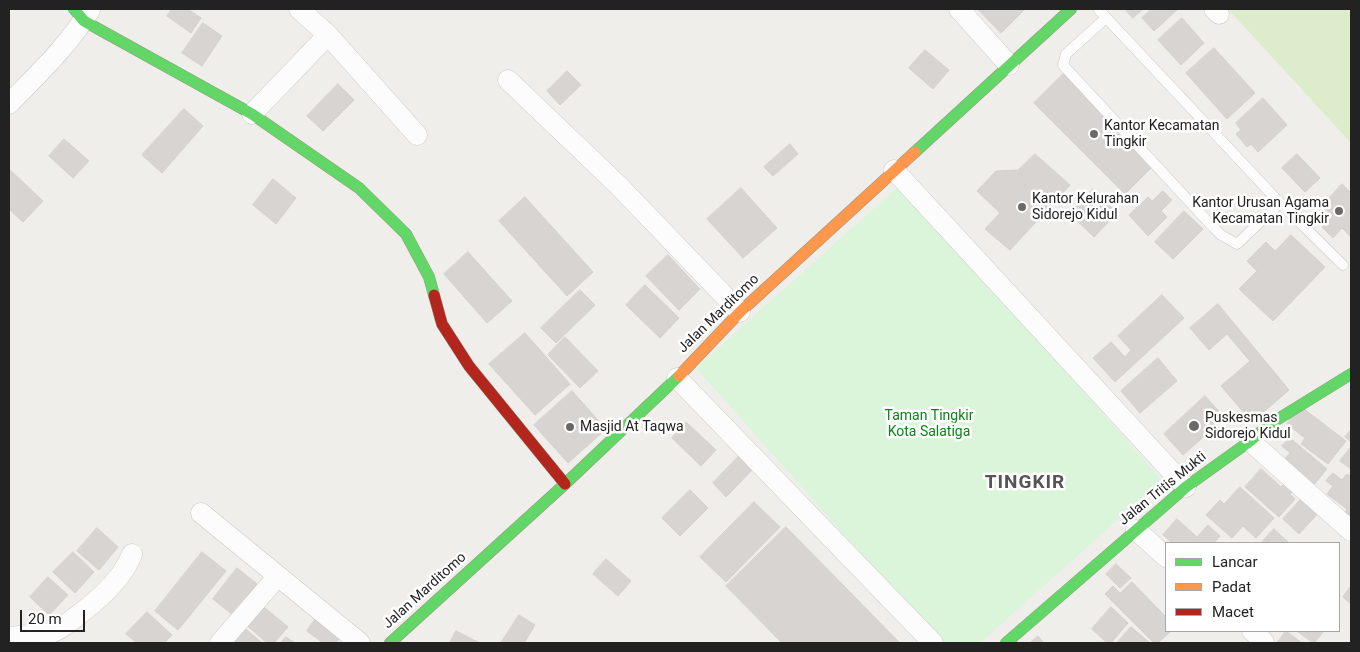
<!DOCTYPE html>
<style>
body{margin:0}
#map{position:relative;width:1360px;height:652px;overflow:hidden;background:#f0eeeb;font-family:Roboto,sans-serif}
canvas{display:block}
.frame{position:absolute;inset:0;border:10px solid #222;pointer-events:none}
.legend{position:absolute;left:1165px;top:542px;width:175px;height:90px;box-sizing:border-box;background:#fff;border:1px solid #a7a7a7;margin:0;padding:6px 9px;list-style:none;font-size:15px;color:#222}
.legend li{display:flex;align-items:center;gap:10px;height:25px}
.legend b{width:25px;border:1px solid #a7a7a7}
.scale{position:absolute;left:20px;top:610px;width:65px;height:22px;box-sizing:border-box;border:2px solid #222;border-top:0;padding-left:6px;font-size:15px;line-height:18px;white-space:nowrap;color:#222;-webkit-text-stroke:4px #fff;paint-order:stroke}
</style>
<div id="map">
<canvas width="1360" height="652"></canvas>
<div class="frame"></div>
<ul class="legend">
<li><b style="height:6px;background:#63d668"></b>Lancar</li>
<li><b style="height:6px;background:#ff974d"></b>Padat</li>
<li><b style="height:6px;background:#b3261e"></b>Macet</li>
</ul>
<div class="scale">20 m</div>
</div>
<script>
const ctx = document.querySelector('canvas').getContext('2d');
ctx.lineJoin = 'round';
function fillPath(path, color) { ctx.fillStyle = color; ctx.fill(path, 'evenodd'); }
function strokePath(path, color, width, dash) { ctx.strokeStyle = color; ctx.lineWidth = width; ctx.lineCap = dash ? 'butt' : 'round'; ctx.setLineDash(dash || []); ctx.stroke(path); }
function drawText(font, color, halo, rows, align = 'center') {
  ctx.font = font + ' Roboto,sans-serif'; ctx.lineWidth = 5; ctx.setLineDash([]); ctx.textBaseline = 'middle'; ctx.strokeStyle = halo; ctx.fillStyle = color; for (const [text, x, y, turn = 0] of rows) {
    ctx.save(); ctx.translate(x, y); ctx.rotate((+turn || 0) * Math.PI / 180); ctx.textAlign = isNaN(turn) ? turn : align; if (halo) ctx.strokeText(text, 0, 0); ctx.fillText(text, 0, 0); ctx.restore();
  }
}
fillPath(new Path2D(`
 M1228,9H1351V143Z`), '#ddeccb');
fillPath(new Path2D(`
 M900,185L1162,480L980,643H940L696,368Z`), '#daf5da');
const building = new Path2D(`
 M172,9H188L201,18L191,33L167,16Z
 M978,9H1025L1001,33Z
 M1125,9H1143L1133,18Z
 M1152,9H1178L1154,31L1142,18Z
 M1182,18L1204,43L1181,65L1158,40Z
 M203,23L222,36L202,66L182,53Z
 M1214,48L1255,93L1227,119L1186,73Z
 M925,50L949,70L933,89L909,68Z
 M567,71L581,85L560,105L547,91Z
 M1063,74L1154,165L1125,194L1034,103Z
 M338,84L354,100L323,131L307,116Z
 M1263,98L1287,125L1258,152L1251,144L1247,147L1236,134L1241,130L1236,123Z
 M184,109L203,126L162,173L142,155Z
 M64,139L89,161L73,178L49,156Z
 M790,144L798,154L773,176L764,167Z
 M1035,154L1070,185L1010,250L985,229L1000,213L977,191L996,171L1018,170Z
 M1297,154L1320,178L1305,192L1282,168Z
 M9,169L43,201L23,222L9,209Z
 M273,179L296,198L276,224L253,205Z
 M1342,184L1351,193V237L1342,228L1333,238L1322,227L1333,216L1322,206Z
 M741,188L777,228L743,258L707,219Z
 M1093,189L1117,213L1094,237L1070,214Z
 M1163,191L1172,200L1161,211L1167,217L1148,236L1129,215L1148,197L1152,201Z
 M525,197L593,272L567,296L499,221Z
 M1184,211L1203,229L1173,259L1155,242Z
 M1291,235L1325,267L1273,321L1239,289L1257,271L1247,261L1266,242L1275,251Z
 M468,252L512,301L487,323L444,274Z
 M668,255L700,289L679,310L646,276Z
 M645,285L679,318L660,338L626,305Z
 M580,290L595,305L556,343L541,328Z
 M1162,295L1184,318L1115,382L1093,358L1111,342L1125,357L1131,350L1118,336Z
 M1218,304L1289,390L1252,422L1221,386L1250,361L1227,334L1209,350L1190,328Z
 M525,333L570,384L535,415L489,364Z
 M565,337L598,371L580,388L548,355Z
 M1158,358L1177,381L1140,413L1121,391Z
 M572,391L606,429L568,463L534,425Z
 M1205,396L1225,418L1183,455L1164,434Z
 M1300,406L1346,441L1328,464L1301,444L1305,438L1287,424Z
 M686,422L716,450L701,466L672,438Z
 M1351,430V442L1345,437Z
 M1290,438L1327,469L1312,487L1282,462L1290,453L1282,446Z
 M1351,447V469L1340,461Z
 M739,456L752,470L726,497L713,483Z
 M1261,469L1281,487L1289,479L1297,487L1290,494L1295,499L1279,517L1245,487Z
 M1333,473L1342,480L1347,474L1351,477V520L1344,514L1347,509L1327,494L1333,486L1326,481Z
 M1240,487L1274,518L1256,538L1243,526L1232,538L1206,515L1220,500L1224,504Z
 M690,490L708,508L680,536L662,518Z
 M1304,496L1320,511L1299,534L1283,519Z
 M754,502L780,527L726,582L700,557Z
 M1177,519L1197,537L1208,525L1220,536L1214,543H1172L1163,535Z
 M786,527L900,643H782L726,586Z
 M97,528L118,547L99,570L77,551Z
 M1274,529L1289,543H1261Z
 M73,552L94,572L75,593L53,572Z
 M202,552L226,571L178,630L155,611Z
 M606,559L631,581L618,596L593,574Z
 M1116,564L1131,578L1120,588L1106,574Z
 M237,568L257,584L233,615L213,599Z
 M48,577L68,595L49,615L30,597Z
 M1132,582L1166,617V631H1171L1158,643H1154L1105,594L1113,586L1120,593Z
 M1351,586V604L1343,597Z
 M259,603L288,627L274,643H267L243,622Z
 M1111,607L1128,623L1111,643H1107L1092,629Z
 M147,612L172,635L164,643H137L126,634Z
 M519,615L535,625L524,643H501Z
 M316,618L341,637L336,643H323L307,631Z
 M240,624L262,643H224Z
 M1131,627L1150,643H1117Z
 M456,631L480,643H450Z
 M1286,631L1302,643H1277Z
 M1297,631H1324L1314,643Z
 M1038,636L1044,643H1030Z
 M286,637L295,643H281Z`);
fillPath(building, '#d7d4d2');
strokePath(building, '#d3d0cc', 1);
const lane = new Path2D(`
 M1098,9L1280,203L1343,265
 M1106,18L1066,54L1063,65L1213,227L1221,235L1237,244L1280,203`);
const street = new Path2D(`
 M959,9L1009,65
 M1214,9L1219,14
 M328,35L417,135
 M508,80L618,185L740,312
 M9,104C37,75 69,45 90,10
 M252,114L328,35L299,9
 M894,170L1186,487
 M677,378L933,643
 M1250,441L1351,531
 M201,513L360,643
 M1136,530L1166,557
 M1252,631L1264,642
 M9,637L51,633L61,628C87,609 121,584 132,554
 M220,643L278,576`);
const fast = new Path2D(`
 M74,9L84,21L252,114L359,188L406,234L429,277L434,295
 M915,152L1071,9
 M390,643L565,484L679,376
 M1006,643L1186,487L1250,441L1270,424L1351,374`);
const slow = new Path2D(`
 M679,376L740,312L915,152`);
const jam = new Path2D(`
 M434,295L442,324L469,366L565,484`);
strokePath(lane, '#c9c8c7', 11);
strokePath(street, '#c9c8c7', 21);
strokePath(fast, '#999a82', 12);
strokePath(slow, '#999a82', 12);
strokePath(jam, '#999a82', 12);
strokePath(lane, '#fdfcfc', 10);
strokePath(street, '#fdfcfc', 20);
strokePath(fast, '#63d668', 11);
strokePath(slow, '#ff974d', 11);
strokePath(jam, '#b3261e', 11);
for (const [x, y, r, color] of [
 [1094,134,5,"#6a6968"],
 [1022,207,5,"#6a6968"],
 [1339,211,5,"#6a6968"],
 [1194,426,6,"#6a6968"],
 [570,427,5,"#6a6968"]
]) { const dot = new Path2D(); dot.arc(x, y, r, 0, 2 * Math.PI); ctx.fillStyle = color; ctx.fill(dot); strokePath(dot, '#fff', 2); }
drawText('14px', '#222', '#fff', [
 ["Kantor Kecamatan",1104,126],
 ["Tingkir",1104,142],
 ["Kantor Kelurahan",1032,199],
 ["Sidorejo Kidul",1032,215],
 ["Kantor Urusan Agama",1329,203,"right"],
 ["Kecamatan Tingkir",1329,219,"right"],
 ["Puskesmas",1205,418],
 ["Sidorejo Kidul",1205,434],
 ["Masjid At Taqwa",580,427]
], 'left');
drawText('14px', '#222', '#fff', [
 ["Jalan Marditomo",719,314,-44],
 ["Jalan Tritis Mukti",1163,489,-39],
 ["Jalan Marditomo",425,591,-42]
]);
drawText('14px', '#0c8416', '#fff', [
 ["Taman Tingkir",929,416],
 ["Kota Salatiga",929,432]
]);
ctx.letterSpacing = '1px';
drawText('bold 19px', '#555', '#fff', [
 ["TINGKIR",1025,483]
]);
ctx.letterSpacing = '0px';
</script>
